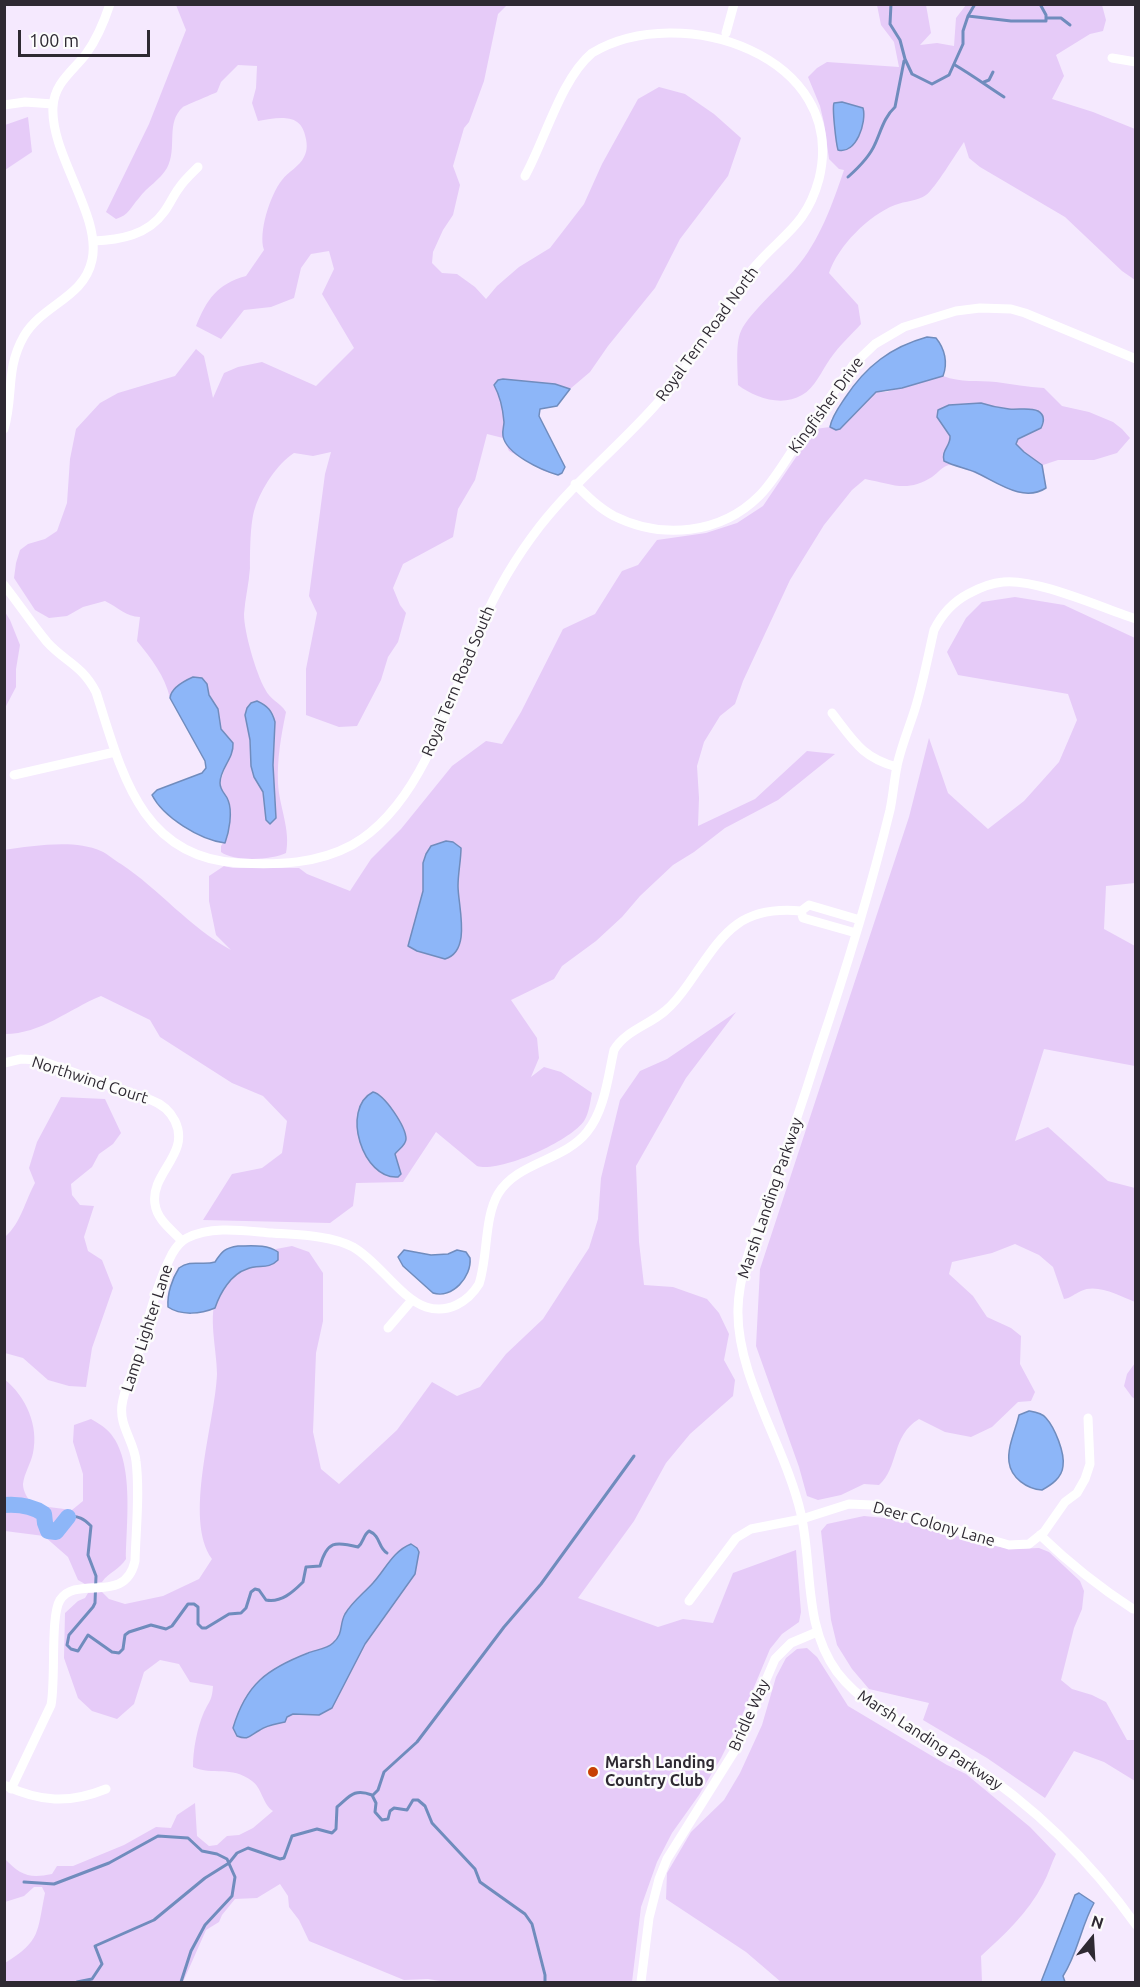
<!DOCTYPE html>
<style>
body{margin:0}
#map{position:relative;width:1140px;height:1987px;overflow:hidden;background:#f5e9fe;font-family:Ubuntu,sans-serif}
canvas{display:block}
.frame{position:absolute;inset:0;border:6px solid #2e2932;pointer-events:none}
.north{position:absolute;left:1062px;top:1909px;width:60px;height:60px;-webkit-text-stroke:4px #fcfcfc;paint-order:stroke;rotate:18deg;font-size:16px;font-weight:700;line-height:24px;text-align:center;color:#2e2932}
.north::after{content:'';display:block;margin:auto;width:21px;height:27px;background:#2e2932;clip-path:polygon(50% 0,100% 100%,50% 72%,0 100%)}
.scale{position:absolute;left:18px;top:30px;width:132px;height:27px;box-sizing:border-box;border:3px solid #2e2932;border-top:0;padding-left:8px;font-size:18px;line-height:21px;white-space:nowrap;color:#2e2932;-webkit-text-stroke:4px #fcfcfc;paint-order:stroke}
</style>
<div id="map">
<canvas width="1140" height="1987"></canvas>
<div class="frame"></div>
<div class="north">N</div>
<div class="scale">100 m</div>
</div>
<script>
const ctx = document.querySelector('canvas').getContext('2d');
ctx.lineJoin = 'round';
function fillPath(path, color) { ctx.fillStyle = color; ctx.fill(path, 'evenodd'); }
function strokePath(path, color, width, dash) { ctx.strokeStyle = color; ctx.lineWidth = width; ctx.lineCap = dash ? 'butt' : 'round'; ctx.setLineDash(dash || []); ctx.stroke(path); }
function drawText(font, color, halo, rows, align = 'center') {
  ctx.font = font + ' Ubuntu,sans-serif'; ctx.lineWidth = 5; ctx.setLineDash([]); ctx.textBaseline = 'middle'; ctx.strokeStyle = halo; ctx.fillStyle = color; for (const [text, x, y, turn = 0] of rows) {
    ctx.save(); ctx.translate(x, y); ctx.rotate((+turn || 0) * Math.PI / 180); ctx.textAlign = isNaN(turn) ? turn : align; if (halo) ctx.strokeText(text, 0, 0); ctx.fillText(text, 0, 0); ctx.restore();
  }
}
fillPath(new Path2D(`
 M176,5H507L498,14L484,81L469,122L464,128L453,166L460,185L453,215L443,230L433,252L432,263L442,273L457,274L475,287L486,299L497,286L519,267L550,248L584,204L602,164L638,99L659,87L685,94L714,114L741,138L728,176L680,239L655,288L608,346L590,372L570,389L557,406L540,409L539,417L565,467L562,473L558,475L544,471L509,451L503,438L487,434L475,480L458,509L453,537L403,564L393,588L400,605L406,613L398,642L388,657L381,680L357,726L339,727L306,715V669L317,613L309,596L325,474L331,452L313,456L294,453C277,464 261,489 255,508C250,522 250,553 250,568C249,583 245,599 244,614C244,632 256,673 265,689C270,700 280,702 286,712C281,736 277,759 278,783C279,806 291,830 286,853C272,860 234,862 221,852V846L228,836L230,804L222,792L220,783L233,743L221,729L209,695L207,684L202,678L189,679L171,693L170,698C165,676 151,658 137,641L140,617C126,617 118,607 105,601L83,607L67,616L49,618L35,610L14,578L16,563L20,550L28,544L45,539L57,531L67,503L70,459L76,429L100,403L118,393L175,376L196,349L204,356L213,398L224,373L238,367L262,362L316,386L354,348L322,294L334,269L329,251L311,254L301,268L294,298L271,307L244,310L221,339L196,326C207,299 217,284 246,276L264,250C258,233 270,195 282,180C288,172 300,166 304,157C308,150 307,142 305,135C300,112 276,118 258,121L252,103L256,88L257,66L238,65L221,82L217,92C211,95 186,105 183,107C165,123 178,148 167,168C160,180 147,187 139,198C130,208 129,215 116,219L106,212L149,124L186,30Z
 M877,5H926L931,33L920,45L937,43L954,46L956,18L966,5H1102L1106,20L1103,31L1090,34L1056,55L1064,76L1052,99L1093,112L1135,129V280L1122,271L1065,217L980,167L969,158L964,142C957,152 934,190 926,195C918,201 905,201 895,205C869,215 838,246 829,273L858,305L861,324C851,335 839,346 830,359C822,370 815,388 802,395C782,407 755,398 738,385C738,370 735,344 741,331C750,312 782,285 796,268C819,242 833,203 844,170L839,169L829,159L824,123L820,106L808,77L817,68L827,62L899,67L894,42L881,25Z
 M28,117L32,152L5,170V125Z
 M943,376C961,383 977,380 996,382C1012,384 1028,387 1044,388L1062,406L1089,412L1113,422L1122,429L1130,438L1117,453L1094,460H1058L1043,465L1046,488C1020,505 990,476 964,469C961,468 955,465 951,465C943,465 938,473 932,477C907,493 892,484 865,479L852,490L824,525L790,580L743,681L735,704L720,716L704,742L697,766L699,798L698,826L755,799L807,751L835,754L778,800L725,828L694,852L673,865L640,896L622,917L596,941L562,966L554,979L511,1000L537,1038L539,1058L531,1077L544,1067L561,1072L592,1093C590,1103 589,1113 584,1121C570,1141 501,1173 477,1166L436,1132L403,1182L356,1183L353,1206L330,1223L203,1220L232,1174L262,1168L282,1153L287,1121L263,1096L232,1083L160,1037L150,1020L101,996C69,1009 41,1034 5,1034L4,850C33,846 74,839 101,851C108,854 114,860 121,864C160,890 189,927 231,950L216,935L209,901V876L224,866L233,868H299L307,874L350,891L371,859L401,829L452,766L486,741L502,744L521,712L563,629L595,614L622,571L638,565L657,540L706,533L737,523L763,506L815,429L830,427L836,430L840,429L876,392H886Z
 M1015,597L1064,605L1135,638V883L1106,886L1104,929L1135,946V1066L1044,1049L1015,1141L1048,1127L1108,1181L1135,1188V1302C1120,1296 1097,1283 1081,1291C1074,1294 1071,1298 1064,1299L1053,1267L1039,1255L1015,1244L992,1253L952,1262L949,1274L973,1296L987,1317L1011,1328L1021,1336L1020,1364L1035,1392L1031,1401L1018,1402L992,1427L971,1437L945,1432L919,1419C891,1436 899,1467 879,1485L864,1484L841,1495L818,1500L807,1496L799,1467L756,1346L760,1269L909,817L929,738L948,793L988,829L1024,801L1059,762L1077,720L1068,694L958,675L947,652L966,618L982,602Z
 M5,612L10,620L20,645L16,669V687L5,708Z
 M736,1012L686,1078L636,1166L639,1242L644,1285L673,1287L707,1299L719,1313L729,1334L724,1360L735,1380L733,1396L690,1434L666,1463L634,1521L578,1598L658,1627L683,1619L713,1623L733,1573L796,1550L801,1612L799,1622L782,1634L770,1649L741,1718L721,1758L699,1795L672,1833L657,1862L641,1907L632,1982H446L428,1979L404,1980L309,1941L299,1920L289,1907L288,1896L280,1884L257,1898L235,1899L222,1915L219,1922L206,1930L183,1982H5V1963C41,1941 37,1932 45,1893L42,1887H34L24,1896L5,1902L4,1858C20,1875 29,1879 52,1874L57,1866H73L124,1845L156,1827L171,1828L177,1815L195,1803L197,1836L209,1846L217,1845L227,1836L239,1835L253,1828L273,1811C263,1805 262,1788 252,1781C231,1765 213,1776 193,1767C193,1750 197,1728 204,1712C210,1700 212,1700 213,1686L190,1682L179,1664L160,1660L144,1672L134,1704L117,1719L92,1711L78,1698L64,1658L65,1613L78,1601L85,1598L88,1593L102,1592L109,1599L125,1604L163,1596L199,1579L212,1559C183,1519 215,1423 217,1374C217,1349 207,1315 218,1293C221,1287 226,1284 230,1279C248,1263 252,1265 275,1260L276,1249L292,1246L309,1252L323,1273V1321L316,1353L313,1432L321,1469L339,1484L397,1430L432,1382L457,1396L480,1387L506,1354L543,1319L589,1248L598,1219L601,1178L620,1100L640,1071L667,1059Z
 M61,1097L105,1099L121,1133L113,1144L99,1154L92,1167L71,1184L72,1195L80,1205L94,1206L84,1237L88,1251L102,1260L113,1288L92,1348L86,1387L69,1386L48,1380L23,1358L5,1353V1237C21,1223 25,1201 35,1183L29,1168L37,1142Z
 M1135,1363L1136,1399H1135L1132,1397L1124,1386L1127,1374Z
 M4,1379C26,1396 39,1426 33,1453C31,1463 24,1474 23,1484C23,1492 28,1499 33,1505L72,1510L83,1501V1474L73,1442L74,1425L91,1419C96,1422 102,1425 106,1429C136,1455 126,1524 126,1559C119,1570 109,1572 102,1582L85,1584L78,1580L68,1557L44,1536L5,1531Z
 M864,1516L894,1519L989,1545L1013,1549L1039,1548L1049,1552L1080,1581L1084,1591L1082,1609L1074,1628L1061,1680L1072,1689L1092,1695L1106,1702L1127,1740H1135V1781L1104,1762L1074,1751L1045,1798L987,1758L923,1720L929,1703L869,1689L852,1669L837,1645L831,1620L821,1531L827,1524Z
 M807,1648L817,1657L848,1706L947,1765L966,1774L1030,1827L1056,1854C1051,1864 1048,1875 1043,1884C1028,1913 1004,1935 981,1956L982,1982H781L746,1952L666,1899L667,1873L691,1832L724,1800L740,1773L762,1725L776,1677L786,1658L797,1649Z`), '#e6cbf8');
const water = new Path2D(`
 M842,102L863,108C867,122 856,155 838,150C836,143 832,108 834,103Z
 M927,337L936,338C945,349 948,363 943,376L902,388L876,392L840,429L836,430L830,427C832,416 839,407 845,398C866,366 891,347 927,337Z
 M503,379L555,384L570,389L557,406L540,409L539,416L565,467L562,473L558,475C541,470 506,454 503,436C502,431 504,426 504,422C503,410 500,396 494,385L498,380Z
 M981,403C990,406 1000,408 1009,409C1018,410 1030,407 1038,411C1045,415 1044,422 1041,428L1018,439L1016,444L1024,452L1042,465L1046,488C1023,503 997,482 975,472C965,468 954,466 944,461C941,450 951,446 950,436L937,417L938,410L949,405Z
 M193,677L202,678L207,684L209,695L218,709L221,729L233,743C234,759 220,768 220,783C220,791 226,794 228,800C233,812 229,832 225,843C200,840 163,817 152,795L157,790L202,773L206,768L205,761L170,698C171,688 184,681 193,677Z
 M257,701C268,706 272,711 275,722L273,765L276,818L270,824L266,820L263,792L254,777L251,766L250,740L245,715L247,708L251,703Z
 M446,841L453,842L461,848C461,860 458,873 458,886C458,906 472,951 445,959L417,951L408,946L423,891V863L426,854L431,846Z
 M373,1092C385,1095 406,1127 406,1139C406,1145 399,1149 395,1154L401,1174L398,1177C363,1180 340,1109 373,1092Z
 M238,1246C252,1246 266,1244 278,1252V1260C268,1270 259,1264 247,1269C231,1274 220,1293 215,1308C201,1314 181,1316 168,1307C167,1294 172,1279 179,1268C191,1259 202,1266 215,1262C222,1251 225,1248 238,1246Z
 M404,1250L431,1255L448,1254L457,1250L466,1252L470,1258C472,1277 452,1299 433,1293L403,1266L398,1257Z
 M1029,1411C1035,1412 1042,1413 1046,1418C1055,1428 1065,1453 1063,1466C1062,1478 1051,1485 1042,1490C1027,1489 1011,1478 1009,1462C1007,1447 1016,1429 1019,1415Z
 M411,1544L417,1548L419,1552L415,1574L365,1644L332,1708L319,1715L293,1714L287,1717L285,1722C277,1724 267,1725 260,1730C250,1735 249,1741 237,1736L233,1728C246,1684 267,1669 308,1653C315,1650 327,1649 333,1643C344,1633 339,1625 345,1614C352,1602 363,1594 373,1583C385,1570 393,1551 411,1544Z
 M1079,1893L1094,1903C1081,1926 1078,1953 1063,1976L1065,1982H1041L1075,1895Z`);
fillPath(water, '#8db6f8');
strokePath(water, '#708cbd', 1.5);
strokePath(new Path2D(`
 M891,4L890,24L900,40L905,59L912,74L932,84L949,75L963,44V31L968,16L975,4
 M968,16L1011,21H1046V15L1040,4
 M1046,18H1061L1070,25
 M955,65C972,75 987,86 1004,97
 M984,82L989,80L993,72
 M848,177C857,169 870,156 875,144C881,131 884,117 895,107L904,61
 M68,1517C78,1515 84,1519 91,1526L88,1555L96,1576L95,1603L93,1607L69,1635L67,1645L71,1649L78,1651L88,1635L112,1652L119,1653L123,1649L125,1635L129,1632L151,1625L166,1629L172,1626L188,1604H194L198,1607V1624L202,1628H206L229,1614L241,1613L246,1608L251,1592L255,1589L259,1590L266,1600C281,1603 293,1592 303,1582L306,1567L320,1566C327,1541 335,1541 358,1547C364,1542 363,1535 369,1531C381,1536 378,1548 387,1553
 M373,1795L378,1790L384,1772L417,1742L504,1627L541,1584L634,1456
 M24,1882L54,1884L109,1863L158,1836L188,1838L202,1851L217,1854L227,1859L235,1877L232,1896L205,1925L191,1951L181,1982
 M77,1982L92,1979L102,1964L95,1946L154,1920L205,1878L229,1863L237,1853L248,1848L280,1859L284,1858L292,1836L317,1829L332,1833L336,1829L337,1807C350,1796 354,1788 372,1795L376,1803L375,1812L382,1820L388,1819L390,1811L394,1808L407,1810L413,1800H418L425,1806L432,1823L475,1869L480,1882L525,1914L532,1924L545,1975V1982`), '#708cbd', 3);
strokePath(new Path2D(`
 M4,1505C18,1504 33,1506 44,1514L45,1523L48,1531L56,1532L68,1517`), '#8db6f8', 16);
strokePath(new Path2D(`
 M726,33L734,4
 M1112,58L1136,62
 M4,105L25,102L53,104
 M93,241C120,240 148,235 164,212C170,204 173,196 179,188C184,180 191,174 198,167
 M4,429C14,396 5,369 24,336C43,304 84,298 92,260C102,216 50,154 53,107C54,83 73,71 86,54C97,39 104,22 110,4
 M575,484C587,496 599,508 614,516C662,540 721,534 759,496C773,482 783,464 794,448C814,421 833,393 853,365L875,344L904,327L956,311L980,308L1011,309L1025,313L1136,359
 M4,585C19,604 32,624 47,642C65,662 81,664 96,692C121,769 139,858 239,863C278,865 317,864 352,845C424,804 450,697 481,626C496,591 516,557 540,526C576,480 622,444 660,400C695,360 719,313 751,271C779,236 806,228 819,179C849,56 681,0 592,53C561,79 545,140 525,176
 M1136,619C1102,608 1036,578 1003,582C990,583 979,588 968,594C953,602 942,614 934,630C928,656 923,683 915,709C909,728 901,747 897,766C894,781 893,796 890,810C870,892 845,973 818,1053C803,1101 787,1148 770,1194C757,1231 739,1269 738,1309C736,1376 786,1447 801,1514C813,1568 803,1625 837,1672C870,1715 922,1731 965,1760C1031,1804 1090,1860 1136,1925
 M832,713C853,740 862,758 897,767
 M14,775L115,752
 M801,911L803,918L856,933
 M4,1063L21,1059L39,1060L151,1100C162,1104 170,1111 175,1121C191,1154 150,1173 155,1204C157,1220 172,1230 182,1241
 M388,1328L412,1300
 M1040,1535C1069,1563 1099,1587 1133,1609
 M689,1601L736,1538L751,1529L802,1519L849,1504L872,1505L1009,1545L1029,1544L1044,1532L1065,1502L1077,1493L1085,1479L1090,1464L1088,1418
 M4,1785C40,1802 69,1804 106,1789
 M11,1789L51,1705C56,1681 50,1616 60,1600C77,1574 125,1606 135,1561C136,1528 140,1493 136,1461C134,1441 119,1426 122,1405C124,1390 131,1376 136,1362C147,1326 155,1287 172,1254C176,1247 181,1241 187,1238C212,1225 246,1231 272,1233C298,1235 330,1235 353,1247C378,1261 401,1299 426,1307C448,1314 468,1302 479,1284C488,1257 484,1218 498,1194C517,1162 564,1161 587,1132C605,1110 608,1076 614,1050C625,1031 649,1025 665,1011C675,1003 682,993 689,983C722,936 737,905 801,911L809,905L860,920
 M641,1982L649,1918L659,1879L667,1859L737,1747L775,1659L791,1643L817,1632`), '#fff', 9);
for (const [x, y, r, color] of [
 [593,1772,6,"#c74103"]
]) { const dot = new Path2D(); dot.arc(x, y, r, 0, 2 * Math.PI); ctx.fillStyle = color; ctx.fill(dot); strokePath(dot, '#fcfcfc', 2); }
drawText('16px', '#2e2932', '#fcfcfc', [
 ["Royal Tern Road North",707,334,-54],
 ["Kingfisher Drive",826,405,-54],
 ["Royal Tern Road South",458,681,-67],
 ["Northwind Court",90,1080,18],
 ["Marsh Landing Parkway",770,1198,-71],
 ["Lamp Lighter Lane",147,1328,-72],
 ["Deer Colony Lane",934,1524,16],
 ["Bridle Way",749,1715,-66],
 ["Marsh Landing Parkway",930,1740,33]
]);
drawText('bold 16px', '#2e2932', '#fcfcfc', [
 ["Marsh Landing",605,1763],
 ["Country Club",605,1781]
], 'left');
</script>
